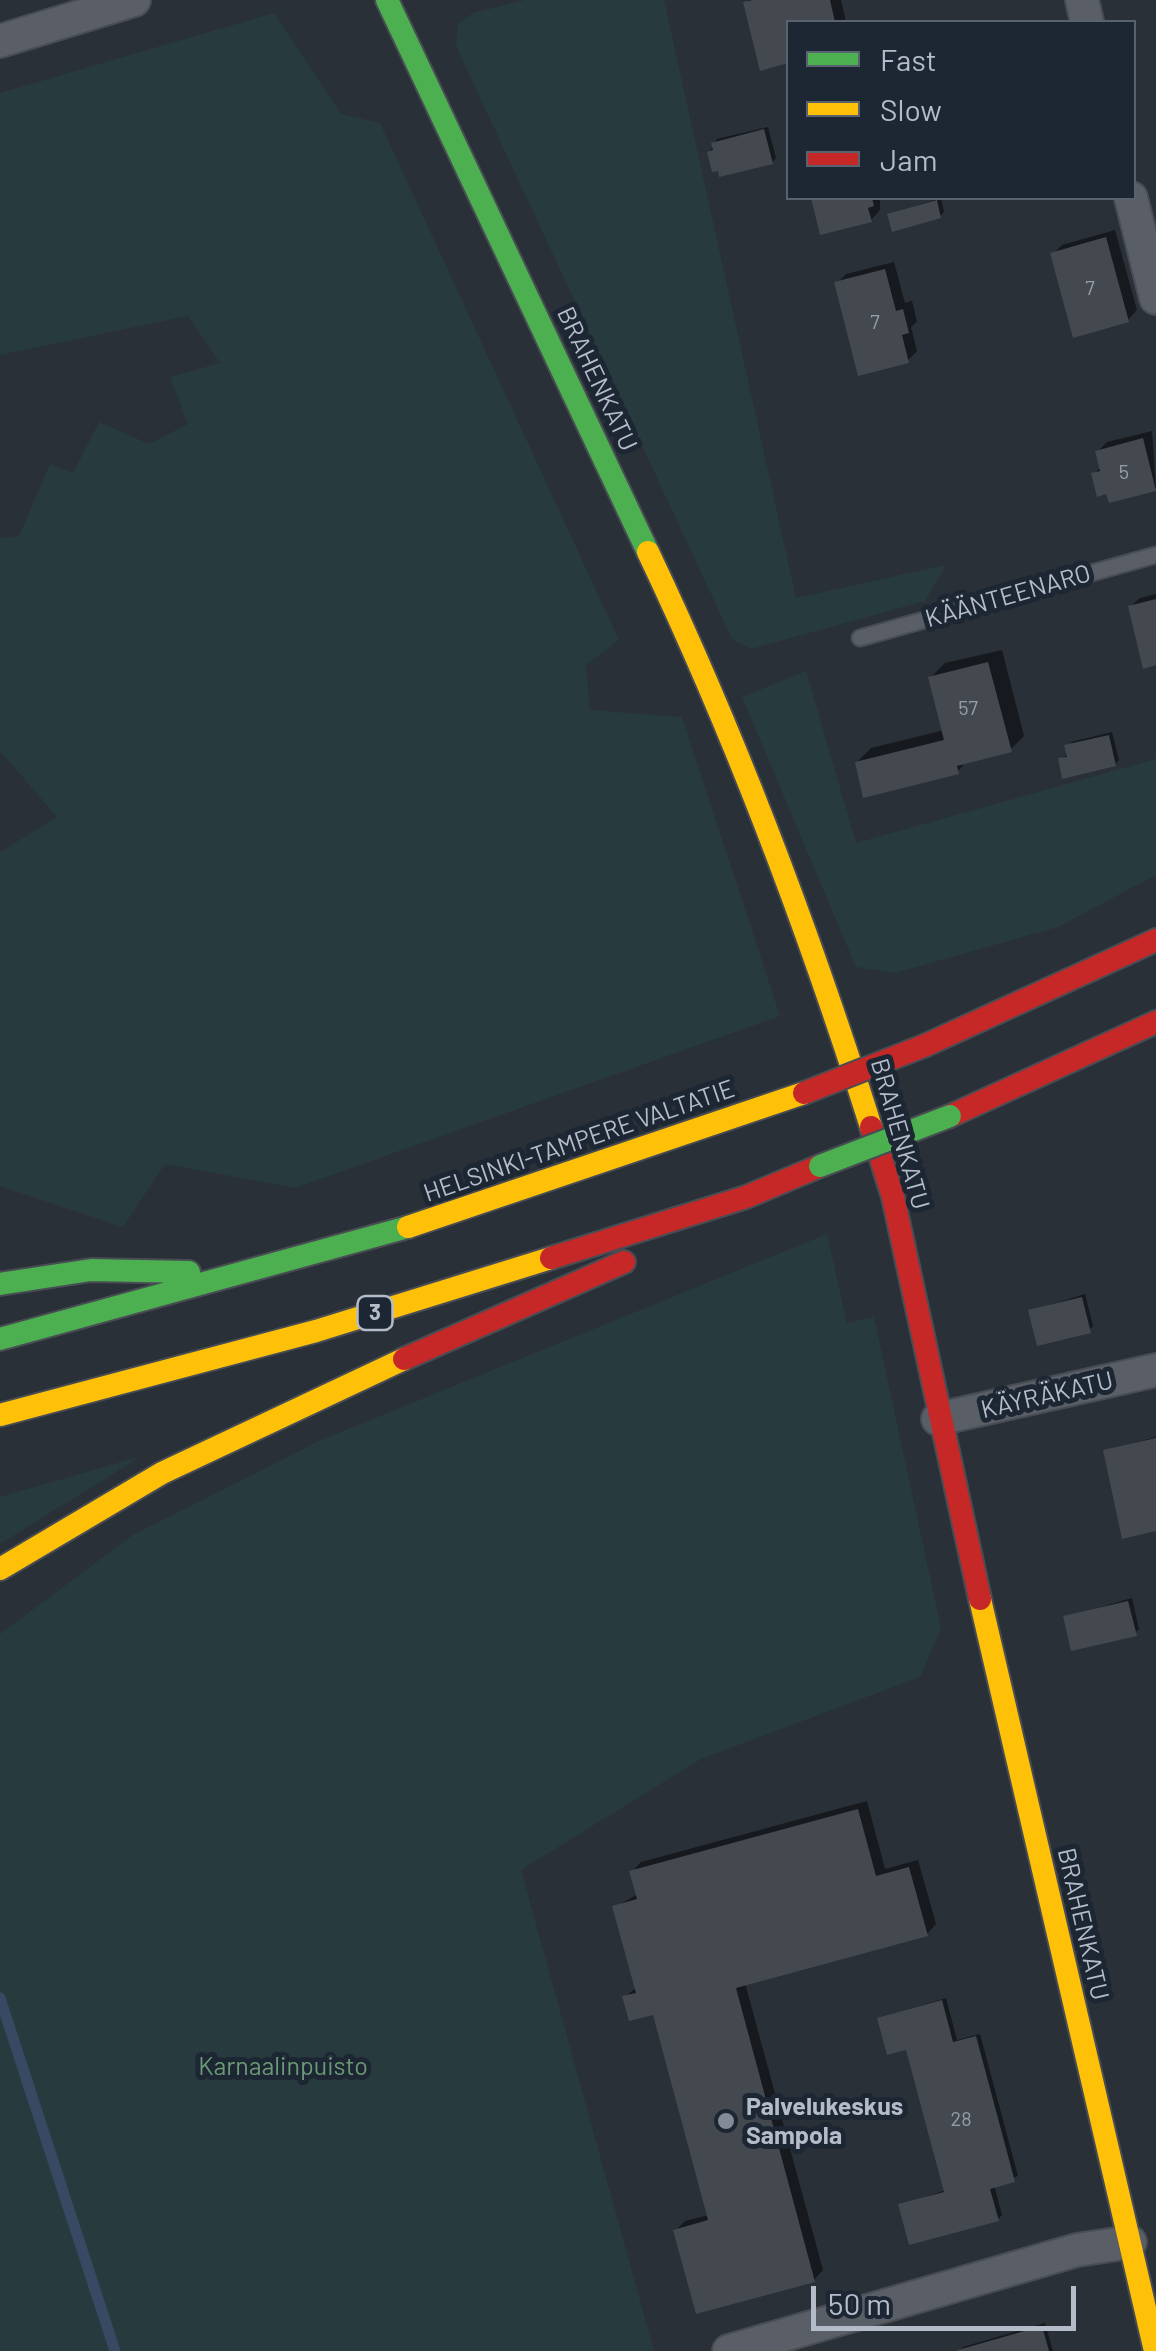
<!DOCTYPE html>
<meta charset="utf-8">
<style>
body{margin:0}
#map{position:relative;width:1156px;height:2351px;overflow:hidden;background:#2a3038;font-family:Barlow,sans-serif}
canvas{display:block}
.legend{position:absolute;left:786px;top:20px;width:350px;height:180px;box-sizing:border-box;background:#1d2633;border:2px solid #59626f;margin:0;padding:12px 18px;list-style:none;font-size:30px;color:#b4bcc9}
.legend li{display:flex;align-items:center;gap:20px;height:50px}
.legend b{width:50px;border:2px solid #59626f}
.scale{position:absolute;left:811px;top:2286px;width:265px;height:45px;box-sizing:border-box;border:5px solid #b4bcc9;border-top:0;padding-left:12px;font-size:30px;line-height:35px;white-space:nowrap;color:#b4bcc9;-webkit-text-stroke:8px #1d2633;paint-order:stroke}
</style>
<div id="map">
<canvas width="1156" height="2351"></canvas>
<ul class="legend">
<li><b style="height:12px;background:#4caf50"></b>Fast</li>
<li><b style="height:12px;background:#ffc107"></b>Slow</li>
<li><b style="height:12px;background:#c62828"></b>Jam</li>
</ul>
<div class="scale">50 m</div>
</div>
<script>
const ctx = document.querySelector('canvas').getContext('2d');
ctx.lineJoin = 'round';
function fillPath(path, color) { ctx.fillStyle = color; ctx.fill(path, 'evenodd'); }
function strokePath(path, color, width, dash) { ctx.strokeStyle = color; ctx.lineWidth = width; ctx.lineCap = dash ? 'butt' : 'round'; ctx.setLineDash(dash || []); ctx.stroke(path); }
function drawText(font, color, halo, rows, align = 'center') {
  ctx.font = font + ' Barlow,sans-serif'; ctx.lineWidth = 10; ctx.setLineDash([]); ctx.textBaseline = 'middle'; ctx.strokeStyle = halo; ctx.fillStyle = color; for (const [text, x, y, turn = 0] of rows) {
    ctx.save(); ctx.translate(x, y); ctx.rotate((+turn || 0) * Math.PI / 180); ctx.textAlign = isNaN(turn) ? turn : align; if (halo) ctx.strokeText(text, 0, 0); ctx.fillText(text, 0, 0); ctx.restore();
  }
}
fillPath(new Path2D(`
 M525,0H664L796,598L946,565L925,601L751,649L732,639L456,46L458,24L473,13Z
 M274,13L341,114L380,123L619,640L586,665L590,710L682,717L780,1016L295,1188L165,1164L123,1227L0,1186V852L57,817L0,751V538L19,536L50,464L73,473L99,422L149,444L188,424L170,377L220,363L188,316L0,355V93Z
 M806,671L856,843L1156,759V875L1058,927L895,973L856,967L742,697Z
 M827,1234L847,1323L874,1317L941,1628L920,1677L701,1759L521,1870L654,2351H0V1634L133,1535L321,1440Z
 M142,1456L0,1544V1497Z`), '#273a3e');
fillPath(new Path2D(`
 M749,0H841L846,22H788V61L762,68L746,3Z
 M768,127L776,158L772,162L709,153L717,139Z
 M813,198H880V210L871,220L822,232Z
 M941,198L944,212L940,216L889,214Z
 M1115,230L1137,310L1128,320L1053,254L1062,245Z
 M894,262L905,303L912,301L917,322L911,327L917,351L908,360L837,283L846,274Z
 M1152,431L1156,488L1110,500L1094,474L1102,466L1098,451L1107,442Z
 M1156,594V663L1130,607L1140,598Z
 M1002,650L1024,736L1010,750L968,760L957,772L857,762L871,748L945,730L931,677L945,663Z
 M1112,732L1119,760L1115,764L1061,759L1069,754L1071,742Z
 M1085,1294L1093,1326L1089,1330L1031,1311Z
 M1156,1437V1529L1105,1451Z
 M1132,1598L1139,1629L1135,1633L1066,1617Z
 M867,1801L885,1869L918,1860L936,1924L927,1934L745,1983L823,2270L814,2280L676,2230L685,2221L709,2215L654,2012L625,1997L637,1987L615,1907L638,1894L632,1872L641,1862Z
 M946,1998L957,2040L980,2034L1018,2176L994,2185L1002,2215L998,2219L901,2205L946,2190L908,2047L880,2018Z
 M1045,2323L1053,2351H959L963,2347Z`), '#0007');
strokePath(new Path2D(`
 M0,1998L115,2351`), '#384963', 11);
fillPath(new Path2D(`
 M753,0H830L835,22H788V63L760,71L743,2Z
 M764,129L773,164L719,177L718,171L712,172L707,152L713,150L711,143Z
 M811,198H872L874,206L868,208L872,222L820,235Z
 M937,200L941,218L892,232L887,214Z
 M1106,237L1129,322L1073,338L1050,253Z
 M885,269L896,311L903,309L909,333L902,335L909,363L858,376L834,282Z
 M1143,438L1156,491L1109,503L1106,494L1097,497L1091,473L1100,471L1095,451Z
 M1156,599V665L1143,669L1128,606Z
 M988,662L1012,752L957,766L959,774L863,798L855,762L944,740L928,677Z
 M1109,735L1116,766L1062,779L1058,758L1067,757L1064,745Z
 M1082,1297L1091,1333L1037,1346L1028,1310Z
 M1156,1438V1531L1122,1539L1103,1450Z
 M1128,1601L1137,1636L1071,1651L1063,1616Z
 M858,1809L876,1876L909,1867L928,1936L736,1988L815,2282L696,2314L673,2230L708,2220L653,2015L629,2021L622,1996L636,1993L612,1906L637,1899L629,1871Z
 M942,2000L953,2042L976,2036L1015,2182L990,2189L999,2221L909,2245L898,2204L944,2192L906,2050L887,2055L877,2018Z
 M1042,2326L1049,2351H958V2350Z`), '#444950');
const lane = new Path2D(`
 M860,638L1156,555`);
const street = new Path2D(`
 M1082,0L1087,22
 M0,41L134,0
 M1131,198L1156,298
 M938,1419L1156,1370
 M729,2351L1077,2250L1130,2242`);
const fast = new Path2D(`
 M387,0L648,552
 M0,1284L91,1270L189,1272
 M0,1339L408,1227`);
const slow = new Path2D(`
 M648,552C736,737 809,931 871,1127
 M408,1227L804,1093
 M0,1415L316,1331L551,1258
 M0,1569L162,1473L404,1359
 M980,1599L1155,2351`);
const jam = new Path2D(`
 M926,1045L1156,940
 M950,1116L1156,1022
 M871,1127L893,1197L980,1599
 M551,1258L746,1197L820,1166
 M404,1359L624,1262`);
strokePath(lane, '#484c53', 19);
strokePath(street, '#484c53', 36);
strokePath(fast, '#484c53', 26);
strokePath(slow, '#484c53', 26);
strokePath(jam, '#484c53', 26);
strokePath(lane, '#5a5e66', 15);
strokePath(street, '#5a5e66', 32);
strokePath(fast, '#4caf50', 22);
strokePath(slow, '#ffc107', 22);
strokePath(jam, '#c62828', 22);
const fastBridge = new Path2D(`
 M820,1166L950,1116`);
const jamBridge = new Path2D(`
 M804,1093L926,1045`);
strokePath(fastBridge, '#474c53', 26, []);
strokePath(jamBridge, '#474c53', 26, []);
strokePath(fastBridge, '#4caf50', 22);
strokePath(jamBridge, '#c62828', 22);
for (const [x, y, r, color] of [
 [726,2121,10,"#848b96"]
]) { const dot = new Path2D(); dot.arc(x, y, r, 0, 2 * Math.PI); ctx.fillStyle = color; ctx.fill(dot); strokePath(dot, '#1d2633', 4); }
drawText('20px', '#989fab', null, [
 ["7",1090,288],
 ["7",875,322],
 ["5",1124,472],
 ["57",968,708],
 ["28",961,2119]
]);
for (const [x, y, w] of [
 [375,1313,35]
]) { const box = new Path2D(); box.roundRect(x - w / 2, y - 17, w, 34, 8); ctx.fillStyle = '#1d2633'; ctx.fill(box); strokePath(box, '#b4bcc9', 2.5); }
drawText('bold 22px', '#b4bcc9', null, [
 ["3",375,1313]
]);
drawText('25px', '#b4bcc9', '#1d2633', [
 ["BRAHENKATU",597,379,65],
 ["KÄÄNTEENARO",1008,596,-16],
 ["BRAHENKATU",900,1134,74],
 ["HELSINKI-TAMPERE VALTATIE",579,1141,-19],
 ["KÄYRÄKATU",1047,1395,-13],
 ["BRAHENKATU",1083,1924,77]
]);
drawText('25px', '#6b9a76', '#1d2633', [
 ["Karnaalinpuisto",283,2067]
]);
drawText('bold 25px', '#b4bcc9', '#1d2633', [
 ["Palvelukeskus",746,2107],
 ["Sampola",746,2136]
], 'left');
</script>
